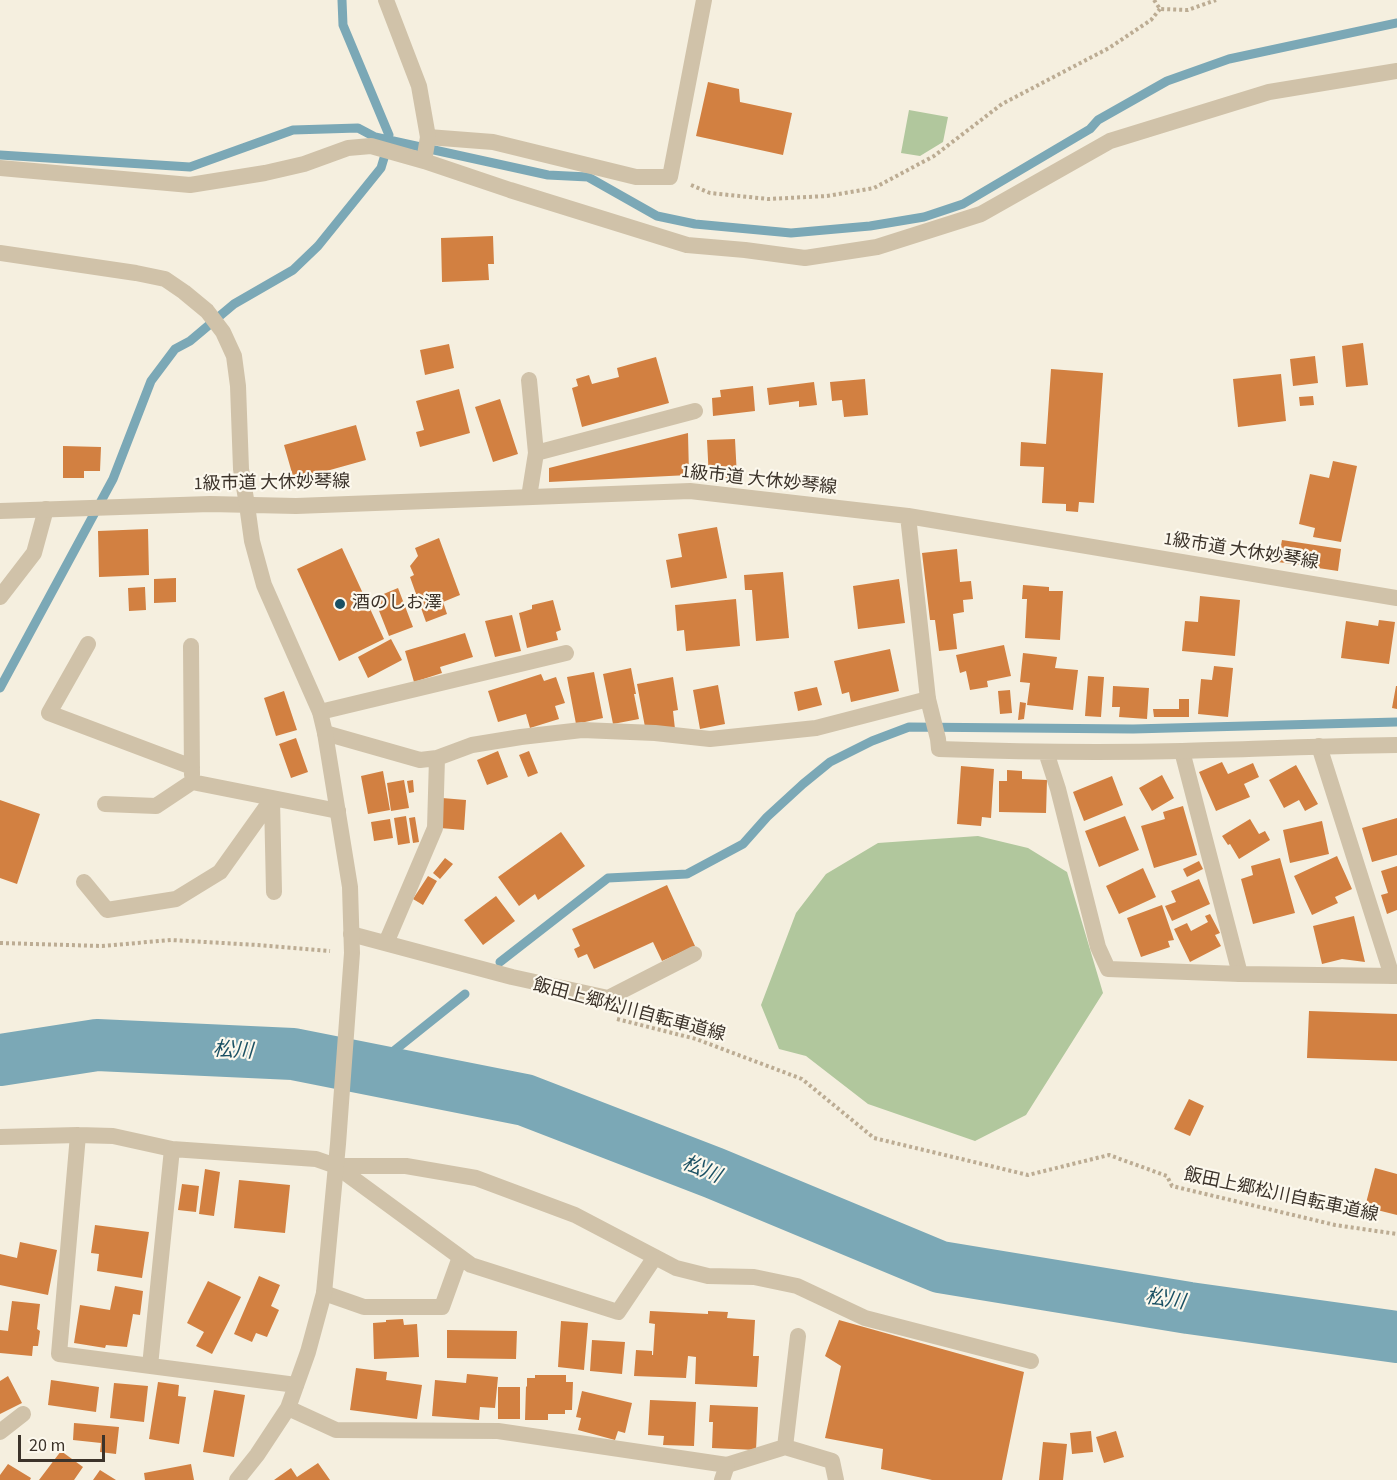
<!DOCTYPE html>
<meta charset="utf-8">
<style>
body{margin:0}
#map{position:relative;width:1397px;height:1480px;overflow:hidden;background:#f5efdf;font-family:"Source Sans 3",sans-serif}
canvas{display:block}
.scale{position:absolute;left:18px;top:1435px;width:87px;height:27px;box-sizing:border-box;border:3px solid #3c332a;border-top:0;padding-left:8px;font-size:18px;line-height:21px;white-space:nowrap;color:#3c332a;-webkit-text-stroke:4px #fcf8ed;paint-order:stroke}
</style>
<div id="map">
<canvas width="1397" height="1480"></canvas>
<div class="scale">20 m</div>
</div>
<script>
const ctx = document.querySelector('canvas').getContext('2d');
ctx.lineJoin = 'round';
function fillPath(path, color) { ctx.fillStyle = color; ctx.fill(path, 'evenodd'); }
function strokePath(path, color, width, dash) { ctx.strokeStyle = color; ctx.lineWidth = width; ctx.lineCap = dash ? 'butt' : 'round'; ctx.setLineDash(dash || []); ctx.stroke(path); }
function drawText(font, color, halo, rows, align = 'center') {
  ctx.font = font + ' "Source Sans 3","Noto Sans JP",sans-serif'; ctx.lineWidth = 4.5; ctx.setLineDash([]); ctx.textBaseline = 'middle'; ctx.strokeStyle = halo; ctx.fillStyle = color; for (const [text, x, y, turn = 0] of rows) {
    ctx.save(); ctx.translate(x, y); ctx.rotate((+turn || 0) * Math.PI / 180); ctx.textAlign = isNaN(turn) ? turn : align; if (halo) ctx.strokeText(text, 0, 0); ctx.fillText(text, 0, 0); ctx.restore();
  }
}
fillPath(new Path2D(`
 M909,110L948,117L943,142L920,156L901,153Z
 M978,836L1028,848L1067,872L1103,993L1026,1115L975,1141L868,1104L806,1056L779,1049L761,1005L796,913L826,874L878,843Z`), '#b1c79d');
strokePath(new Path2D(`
 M342,0L343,25L389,135
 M0,155L190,167L293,130L358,128L375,137L548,175L588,177L657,216L695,224L791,233L870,226L924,217L963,204L1090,129L1098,120L1167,81L1229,59L1397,23
 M0,688L113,479L151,381L175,349L190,341L234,304L293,270L318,246L381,168L387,148
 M500,962L608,878L687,874L743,844L767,817L803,784L830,762L872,741L909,727L1133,729L1397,722
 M370,1070L465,994`), '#7ba8b6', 9);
strokePath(new Path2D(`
 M0,1060L97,1045L293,1054L525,1100L714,1173L940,1267L1189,1308L1397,1337`), '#7ba8b6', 52);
fillPath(new Path2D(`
 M708,82L739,89L740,102L792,113L783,155L696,136Z
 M493,236L494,264H488L489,280L442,282L441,238Z
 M1363,343L1368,385L1346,387L1342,346Z
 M449,344L454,368L425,375L420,350Z
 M1315,356L1318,383L1293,386L1290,359Z
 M656,357L669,403L582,427L572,388L578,386L576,379L589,375L592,384L619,377L617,368Z
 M1051,369L1103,373L1094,503L1079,502L1078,512L1066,511V504L1042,503L1044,467L1020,466L1021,442L1046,444Z
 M1281,374L1286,421L1238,427L1233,379Z
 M865,379L868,415L844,417L842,400L832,401L830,382Z
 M814,382L817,405L799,407V401L769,405L767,388Z
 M753,386L755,411L713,416L712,398L721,397L720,390Z
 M459,389L470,433L420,447L416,432L424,430L416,401Z
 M1313,396L1314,405L1300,406L1299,397Z
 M500,399L518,454L493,462L475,407Z
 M356,425L366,460L294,480L284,445Z
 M688,433L689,475L549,482V468Z
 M735,439L737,477L709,479L707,440Z
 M63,446L101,447L100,471H84V478H63Z
 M1333,461L1357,466L1341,542L1313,537L1315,528L1299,524L1310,474L1329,478Z
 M717,527L727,578L671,588L666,560L682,557L678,534Z
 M148,529L149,575L99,577L98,531Z
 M439,538L460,595L443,602L447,614L426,622L410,577L414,575L410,566L418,556L415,548Z
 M1282,540L1341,549L1338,571L1278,562Z
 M342,548L384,639L339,661L297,569Z
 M957,549L960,582L971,581L973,599L963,600L964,612L953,614L957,649L939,651L935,620H930L922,553Z
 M783,572L789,638L756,641L752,590H745L744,575Z
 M176,578V602L154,603V579Z
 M899,579L905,623L858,629L853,586Z
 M1023,585L1049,587V591H1063L1060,640L1025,638L1027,599H1022Z
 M145,587L146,610L129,611L128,588Z
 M398,588L413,627L389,636L374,598Z
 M1200,596L1240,600L1235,656L1182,651L1185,621L1198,622Z
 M736,599L740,646L686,651L684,630L677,631L675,605Z
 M553,600L561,630L556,632L558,640L527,648L519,613L532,609V605Z
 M512,615L521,651L495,657L485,621Z
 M1379,620L1395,622L1389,664L1341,658L1346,621L1378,626Z
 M465,633L473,657L440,667L442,673L414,682L405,651Z
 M391,639L402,660L368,678L358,657Z
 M1004,645L1011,676L987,681L988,687L970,690L966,671L960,673L956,655Z
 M890,649L899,691L851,702L849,692L842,694L834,661Z
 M1023,653L1057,657L1055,668L1078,670L1073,710L1027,705L1030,683L1020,682Z
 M1214,666L1233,668L1228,717L1198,714L1201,679L1212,680Z
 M631,668L636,694H634L639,719L613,724L603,674Z
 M594,672L603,718L576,724L567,677Z
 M541,674L544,681L556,677L565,703L555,706L559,719L530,728L526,714L498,722L488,691Z
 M1088,676L1104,677L1101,717L1085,716Z
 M673,677L678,710L673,711L675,729L645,727L637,684Z
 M718,685L725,724L700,729L693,690Z
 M1113,686L1149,688L1147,719L1119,717L1120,707H1112Z
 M1396,686H1397V709L1392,708Z
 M817,687L822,705L798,711L794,692Z
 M1010,690L1012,713L1000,714L998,691Z
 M284,691L297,730L276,736L264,698Z
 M1179,699H1189V717H1154L1153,709H1179Z
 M1020,702L1026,703L1024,719L1018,720Z
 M296,738L308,772L291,778L279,744Z
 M498,751L508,777L487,785L477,760Z
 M529,751L538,773L528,777L519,755Z
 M1222,762L1228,774L1253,763L1259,777L1244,784L1250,797L1216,811L1199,772Z
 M1296,765L1318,804L1305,811L1299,800L1284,808L1269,780Z
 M961,766L994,769L991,818L982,817L981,826L957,824Z
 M1007,770L1022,771V779L1047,780L1046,813L999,812V781H1007Z
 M383,771L390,810L368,814L361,776Z
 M1162,775L1174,798L1152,811L1139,788Z
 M1112,776L1123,805L1084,821L1073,792Z
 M404,780L409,808L391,811L387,783Z
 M413,780L414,792L409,793L407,781Z
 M442,798L466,800L464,830L440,828Z
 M0,800L40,814L17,884L0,878Z
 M1183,806L1197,855L1154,868L1141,826L1165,819L1163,812Z
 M406,816L410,843L398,845L394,818Z
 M1125,816L1139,850L1099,867L1085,831Z
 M415,817L419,842L413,843L409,818Z
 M1397,818V855L1372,862L1362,828Z
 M390,819L393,838L374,841L371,822Z
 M1250,819L1259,834L1265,831L1270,840L1239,859L1230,844L1228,845L1222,836Z
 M1322,821L1329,854L1290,863L1283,830Z
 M561,832L585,866L538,900L535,894L519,906L498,877Z
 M1337,856L1352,889L1335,897L1338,903L1312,915L1294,876Z
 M445,858L453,864L440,879L433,873Z
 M1280,858L1295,913L1253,924L1241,879L1253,875L1251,866Z
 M1199,861L1203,869L1187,877L1183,869Z
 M1397,866V910L1387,914L1381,895L1388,893L1381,871Z
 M1143,868L1156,897L1119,914L1106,886Z
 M428,876L437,881L423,905L413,899Z
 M1199,879L1210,904L1172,921L1165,906L1176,902L1171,891Z
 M667,885L695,946L662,961L653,942L594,969L587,954L578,958L574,949L580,946L572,929Z
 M496,896L515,921L483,945L464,920Z
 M1162,905L1174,940L1168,941L1170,947L1141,957L1127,918Z
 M1210,914L1220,933L1215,935L1221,946L1190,962L1174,929L1187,923L1191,931L1208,922L1205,916Z
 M1354,916L1365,962L1342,959L1322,964L1313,926Z
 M1309,1011L1397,1014V1061L1307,1058Z
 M1189,1099L1204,1106L1190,1136L1174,1129Z
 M1375,1168L1397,1174V1215L1365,1207Z
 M205,1169L220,1172L214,1216L199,1214Z
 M239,1180L290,1185L285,1233L234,1228Z
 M182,1184L199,1186L196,1212L178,1210Z
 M95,1225L149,1232L142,1278L97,1271L99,1254L91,1253Z
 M20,1242L57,1250L48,1295L0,1285V1254L17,1258Z
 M259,1276L280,1285L271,1306L279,1310L267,1337L256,1333L252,1342L234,1334Z
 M208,1281L241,1297L212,1354L196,1346L204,1332L187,1323Z
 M115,1286L143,1291L140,1315L133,1314L127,1347L106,1345L105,1348L74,1343L80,1305L110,1310Z
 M12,1301L40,1304L37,1329L40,1331L38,1346H33L32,1356L0,1353V1330L8,1331Z
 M650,1311L708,1314V1311L728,1312L727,1318L755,1320L753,1356H759L757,1387L695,1384L696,1357L688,1356L686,1378L634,1376L636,1350L652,1351V1355H653L655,1324L649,1323Z
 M403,1319L404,1325L417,1324L419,1357L374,1359L373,1323L386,1322V1320Z
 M839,1320L1024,1372L1002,1480H932L881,1469L883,1449L825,1438L841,1366L825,1356Z
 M561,1321L588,1323L584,1370L558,1367Z
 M447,1330L517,1331L516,1359L447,1358Z
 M592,1340L625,1342L622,1374L590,1371Z
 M356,1368L387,1372L386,1380L422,1385L417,1419L350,1410Z
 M467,1374L498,1377L495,1408L480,1407L479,1420L432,1416L435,1380L466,1383Z
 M535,1375H566V1382H573L572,1410H565V1414H548V1420H525L526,1386L527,1387V1378H535Z
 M8,1376L22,1403L0,1414V1381Z
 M51,1380L99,1387L96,1412L48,1405Z
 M158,1382L179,1385L178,1396L186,1397L179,1444L149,1439Z
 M114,1383L148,1386L144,1422L110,1418Z
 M498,1387H520V1419H498Z
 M214,1390L245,1395L234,1457L203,1452Z
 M582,1391L632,1403L625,1433L618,1431L615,1440L578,1430L581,1418L576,1417Z
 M650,1400L696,1402L694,1446L663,1445L664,1436L648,1435Z
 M710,1405L758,1407L756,1450L712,1448L713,1422H709Z
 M74,1423L119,1427L116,1454L100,1452L101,1443L73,1440Z
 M1091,1431L1093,1452L1072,1454L1070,1433Z
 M1116,1431L1124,1457L1104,1463L1096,1437Z
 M1043,1442L1067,1444L1063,1480H1039Z
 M61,1451L83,1467L74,1480H39Z
 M318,1463L330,1480H274L291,1468L297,1477Z
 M8,1464L31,1478L30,1480H0V1475Z
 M191,1464L194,1480H145L144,1473Z
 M100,1470L116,1480H93Z`), '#d28041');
strokePath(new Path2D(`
 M1154,0L1160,9L1188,10L1216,0
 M691,185L710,193L768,199L827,196L874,188L934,156L1002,104L1109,48L1151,20L1160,9
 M0,943L102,946L171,940L257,945L330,951
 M617,1019L696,1039L802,1079L874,1138L1028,1175L1109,1155L1167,1176L1172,1186L1335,1225L1397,1234`), '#bcac93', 4, [3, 3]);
strokePath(new Path2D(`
 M428,137L493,142L636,177H670L704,0
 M536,453L695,411
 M529,497L536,453L529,380
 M0,597L34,553L46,509
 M88,644L49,713L192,767
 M191,646L192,775
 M320,712L566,653
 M325,733L420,760L437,758L472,745L521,737L582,730L655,733L710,739L816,728L928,699
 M1319,746L1392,976
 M1182,751L1240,974
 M272,799L274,892
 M105,804L156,806L192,782L338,811
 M84,882L107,910L176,899L220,872L272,799
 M351,934L512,977L608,998L694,954
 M386,943L435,828L437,758
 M78,1135L59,1354L296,1385
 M0,1137L78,1135L113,1136L172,1149L316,1159L336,1166L471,1265L618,1312L655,1257
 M336,1166H406L476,1178L575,1215L676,1268L708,1276L754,1277L797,1286L865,1318L1031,1361
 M324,1293L364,1307H442L460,1257
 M150,1366L172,1149
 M0,1432L23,1414
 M785,1447L832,1461L836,1480
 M727,1465L785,1447L798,1336`), '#d0c2a9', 16);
strokePath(new Path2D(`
 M386,0L419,86L428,137L424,161
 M0,168L190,185L265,173L304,164L348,148L371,146L424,161L510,190L687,245L745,250L805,258L877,247L981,214L1110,141L1269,92L1397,71
 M0,511L210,504L296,506L690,491L908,516L1397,598
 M908,516L928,699L938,739L939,749C1020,752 1101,753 1182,751C1254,749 1325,746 1397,745
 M1046,752L1058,789L1098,947L1108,969L1240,974L1397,976
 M288,1408L336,1430L498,1431L727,1465L722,1480
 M237,1480L257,1455L288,1408L308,1352L324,1293L338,1144L352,953L350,887L325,733L320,712L264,585L252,541L247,505`), '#d0c2a9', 16);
strokePath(new Path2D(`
 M0,253L136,273L165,279L184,292L207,311L223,332L234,356L238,386L241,469L247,505`), '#d0c2a9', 16);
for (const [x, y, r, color] of [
 [340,604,6,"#1a5063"]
]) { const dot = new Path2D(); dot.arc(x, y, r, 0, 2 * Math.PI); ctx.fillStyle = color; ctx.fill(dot); strokePath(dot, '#fcf8ed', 2); }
drawText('18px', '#3c332a', '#fcf8ed', [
 ["1級市道 大休妙琴線",759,481,6],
 ["1級市道 大休妙琴線",272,484,-1],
 ["1級市道 大休妙琴線",1241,552,9],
 ["飯田上郷松川自転車道線",629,1011,15],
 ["飯田上郷松川自転車道線",1281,1196,12]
]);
drawText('18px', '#3c332a', '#fcf8ed', [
 ["酒のしお澤",352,604]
], 'left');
drawText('italic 20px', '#1a5063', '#fcf8ed', [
 ["松川",233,1052,3],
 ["松川",701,1171,22],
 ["松川",1165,1301,9]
]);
</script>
